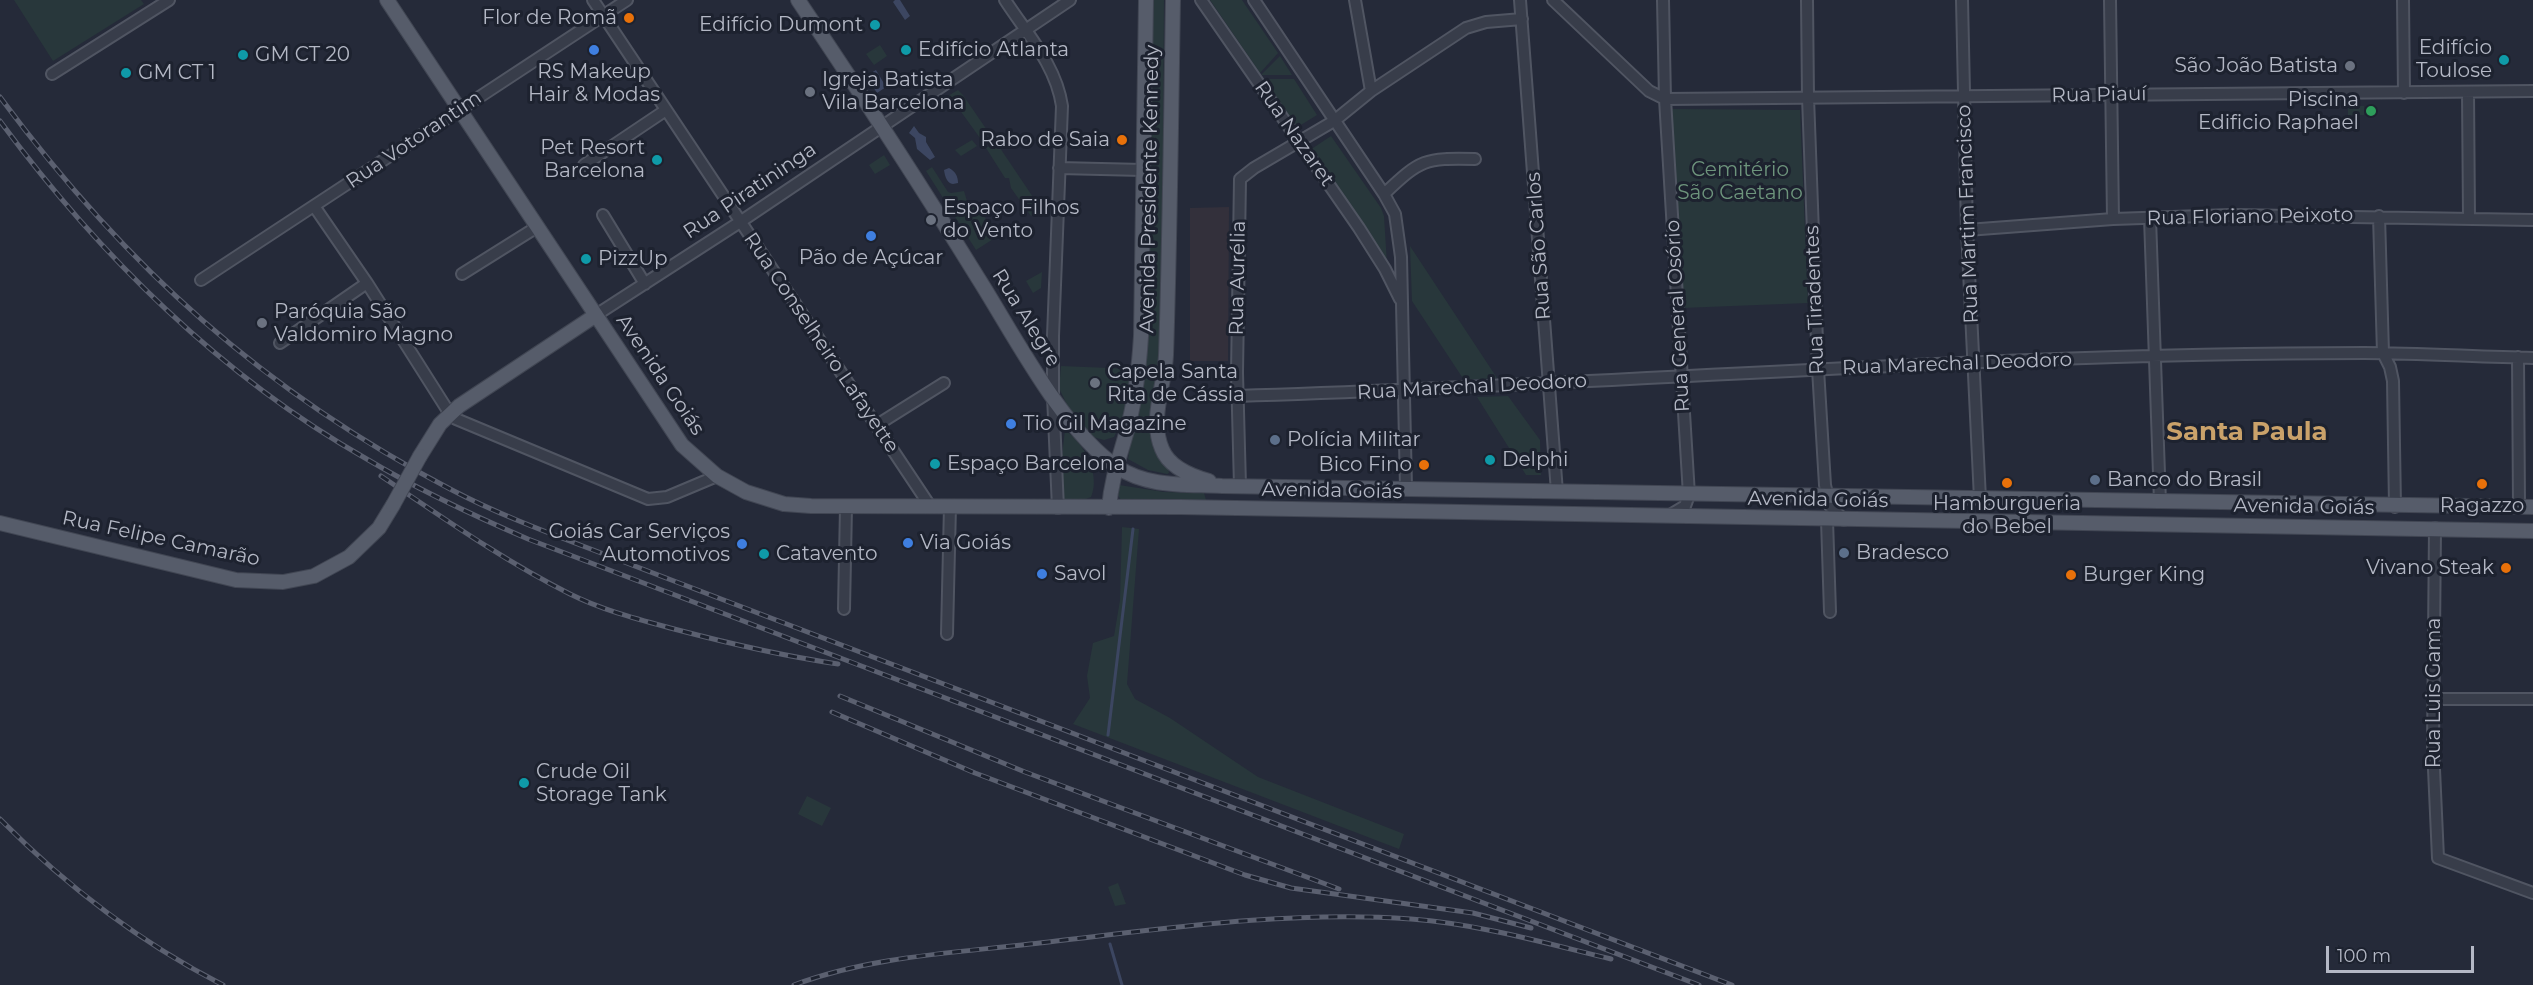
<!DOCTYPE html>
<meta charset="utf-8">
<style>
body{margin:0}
#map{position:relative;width:2533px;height:985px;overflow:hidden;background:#252a39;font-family:Montserrat,sans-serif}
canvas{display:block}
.scale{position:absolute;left:2326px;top:946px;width:148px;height:27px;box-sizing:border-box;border:3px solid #b4b8c5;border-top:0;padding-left:8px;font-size:18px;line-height:21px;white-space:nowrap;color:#b4b8c5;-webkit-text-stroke:4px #1d222f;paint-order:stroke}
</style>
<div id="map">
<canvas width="2533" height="985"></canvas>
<div class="scale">100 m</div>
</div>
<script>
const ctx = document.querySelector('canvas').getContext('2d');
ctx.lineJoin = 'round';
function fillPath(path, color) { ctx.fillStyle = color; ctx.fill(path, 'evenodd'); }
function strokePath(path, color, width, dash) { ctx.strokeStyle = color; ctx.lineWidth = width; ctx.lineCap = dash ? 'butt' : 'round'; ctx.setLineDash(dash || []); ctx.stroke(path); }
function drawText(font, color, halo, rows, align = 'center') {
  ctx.font = font + ' Montserrat,sans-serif'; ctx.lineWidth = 6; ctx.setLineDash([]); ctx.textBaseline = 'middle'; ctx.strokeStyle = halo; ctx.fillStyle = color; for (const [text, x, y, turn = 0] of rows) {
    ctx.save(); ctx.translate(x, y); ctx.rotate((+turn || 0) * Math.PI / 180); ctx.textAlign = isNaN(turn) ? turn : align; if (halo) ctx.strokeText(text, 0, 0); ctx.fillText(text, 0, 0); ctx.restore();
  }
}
fillPath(new Path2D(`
 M1229,207L1228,361H1190V208Z`), '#33303b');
fillPath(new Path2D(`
 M14,0H141L144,4L53,61Z
 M1150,0H1164L1162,300L1159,356L1151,420L1156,454L1168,467L1169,473L1167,474L1148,470L1128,459L1144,360Z
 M1210,0H1242L1278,53L1260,73Z
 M880,45L887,56L874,65L866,54Z
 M1280,56L1292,75H1261Z
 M1262,79H1294L1317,115L1296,128Z
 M958,90L963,95L989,133L980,138L951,98L946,97Z
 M2348,106H2364V115H2348Z
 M1672,109L1800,110L1808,303L1682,308Z
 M1331,136L1381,208L1384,216L1387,264L1310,150Z
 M972,140L977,146L961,156L955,150Z
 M996,142L1043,212L1031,216L1011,188L1009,178H1005L986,148Z
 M884,155L890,165L875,174L869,165Z
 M932,167L948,192L951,193L964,191L967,201L954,208L958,213L964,210L963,207L974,202L998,236L976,250L926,171Z
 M1410,246L1497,378L1464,380L1412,301Z
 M1042,272L1041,288L1033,293L1026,281Z
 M1061,366L1134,369L1124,416L1114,437L1104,440L1093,437L1070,411L1059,388Z
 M1508,396L1540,440L1541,475H1526L1477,397Z
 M1065,430C1084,443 1101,475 1091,497L1083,500L1061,499L1060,473Z
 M1119,485L1164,492L1204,493L1206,500L1178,502L1121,500L1117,494Z
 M1122,527L1139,529L1127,684L1135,699L1170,718L1258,777L1404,834L1399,849L1073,724L1090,698L1087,676L1093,643L1114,636L1120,600Z
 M807,796L831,808L822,826L798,814Z
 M1118,883L1126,904L1115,906L1108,887Z`), '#28373b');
fillPath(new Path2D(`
 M895,0H900L910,16L905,20L893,2Z
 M876,70L886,87L877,93L866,76Z
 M914,126L919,133L926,137V142L935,157L930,160L917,149L915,138L909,133Z
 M949,168C955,171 958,176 958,183L953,184C947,183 945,177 944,170Z`), '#3c4661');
strokePath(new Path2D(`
 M1108,735L1133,529
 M1110,944L1122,985`), '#3c4661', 3);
const minor = new Path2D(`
 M593,0L930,506
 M1005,0C1027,34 1056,65 1062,106L1053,336V396L1058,508
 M1201,0L1359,228L1385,269L1400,299
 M1254,0L1384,194L1395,214L1401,257L1406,488
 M1355,0L1371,91
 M1520,0L1557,492
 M1553,0L1649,91L1665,99L2533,91
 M1663,0L1665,99L1689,495L1685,506L1670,515
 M1807,0L1808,97L1818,369L1825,485L1830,506L1844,520
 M1962,0L1967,230L1980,499
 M2110,0L2113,219
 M2403,0L2404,93
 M52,74L169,0
 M2468,92L2469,219
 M584,165L666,110
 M1059,168L1143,170
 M1384,194C1421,159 1424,158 1475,159
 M314,206L367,283L450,414L456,419L648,499L667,497L717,476
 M603,215L645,284
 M2379,216L2383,353L2390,367L2393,381L2395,507
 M2150,218L2160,502
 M1967,230L2113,219L2232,215L2533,220
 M462,274L537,227
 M201,280L627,0
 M596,315L740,222L1070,0
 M280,343L367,283
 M2518,357L2519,507
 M1237,396C1613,385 1988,353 2364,353C2420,353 2477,357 2533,358
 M877,425L944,383
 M1240,486L1237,373L1240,179L1254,168L1334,121L1371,91L1466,28L1486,22L1522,19
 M1827,520L1830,612
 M2435,528L2433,747L2438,858L2533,893
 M844,609L846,507
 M947,634L950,506
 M2433,699H2533`);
const major = new Path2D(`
 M387,0L682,445L717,476L746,492L784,504L811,506L1180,507L2533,531
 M798,0C860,92 920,184 978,278C1013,333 1063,431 1117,467C1149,488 1186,484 1222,486L2533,507
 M1173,0C1171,118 1170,236 1166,355C1165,385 1149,419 1162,449C1169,467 1191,476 1209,481
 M420,456L440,424L459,406L596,315
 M1109,508C1111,481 1119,459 1126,434C1135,403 1139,369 1141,336L1146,0
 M0,523L236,580L283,582L314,576L349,557L379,528L393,505`);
strokePath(minor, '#505562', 14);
strokePath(major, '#414653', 16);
strokePath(minor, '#383d4a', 10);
strokePath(major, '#565c6a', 14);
const rail = new Path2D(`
 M0,97C126,267 263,391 452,490C505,518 563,538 619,560L1732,985
 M0,121C98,254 221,376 365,458C417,489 472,515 528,539L1699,985
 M381,476C442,517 504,561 570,594C604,611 641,620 678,630C731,644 784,656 838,664
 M840,696L1025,772L1339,889
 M832,712L975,773L1245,875L1291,888L1473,913L1531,928
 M0,819C64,884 141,943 223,985
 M794,985C868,957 952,953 1030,944C1156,930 1284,910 1411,919C1479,924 1545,943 1611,959`);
strokePath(rail, '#5b6070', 5);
strokePath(rail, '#1d222f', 3, [9]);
const majorBridge = new Path2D(`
 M393,505L420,456`);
strokePath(majorBridge, '#414653', 16, []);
strokePath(majorBridge, '#565c6a', 14);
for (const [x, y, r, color] of [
 [629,18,6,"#e8710a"],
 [875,25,6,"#0f9aa8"],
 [594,50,6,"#3f7fe0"],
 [906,50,6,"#0f9aa8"],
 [243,55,6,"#0f9aa8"],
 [2504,60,6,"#0f9aa8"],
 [2350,66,6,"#6b7280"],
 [126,73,6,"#0f9aa8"],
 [810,92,6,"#6b7280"],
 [2371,111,6,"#2e9e5b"],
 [1122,140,6,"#e8710a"],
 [657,160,6,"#0f9aa8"],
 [931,220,6,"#6b7280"],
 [871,236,6,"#3f7fe0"],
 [586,259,6,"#0f9aa8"],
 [262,323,6,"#6b7280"],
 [1095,383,6,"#6b7280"],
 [1011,424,6,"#3f7fe0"],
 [1275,440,6,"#5c6f8a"],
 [1490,460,6,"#0f9aa8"],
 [935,464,6,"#0f9aa8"],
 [1424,465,6,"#e8710a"],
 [2095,480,6,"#5c6f8a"],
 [2007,483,6,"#e8710a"],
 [2482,484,6,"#e8710a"],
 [908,543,6,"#3f7fe0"],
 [742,544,6,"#3f7fe0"],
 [1844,553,6,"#5c6f8a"],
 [764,554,6,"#0f9aa8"],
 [2506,568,6,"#e8710a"],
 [1042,574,6,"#3f7fe0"],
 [2071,575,6,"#e8710a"],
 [524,783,6,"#0f9aa8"]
]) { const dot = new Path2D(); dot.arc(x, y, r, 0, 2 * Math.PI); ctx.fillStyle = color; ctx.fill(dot); strokePath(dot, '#1d222f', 2); }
drawText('20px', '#b4b8c5', '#1d222f', [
 ["Flor de Romã",617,18,"right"],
 ["Edifício Dumont",863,25,"right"],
 ["Edifício",2492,48,"right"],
 ["Toulose",2492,71,"right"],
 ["Edifício Atlanta",918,50],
 ["GM CT 20",255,55],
 ["São João Batista",2338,66,"right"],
 ["RS Makeup",594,72,"center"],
 ["Hair & Modas",594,95,"center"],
 ["GM CT 1",138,73],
 ["Igreja Batista",822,80],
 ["Vila Barcelona",822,103],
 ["Piscina",2359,100,"right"],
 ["Edificio Raphael",2359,123,"right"],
 ["Rabo de Saia",1110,140,"right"],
 ["Pet Resort",645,148,"right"],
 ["Barcelona",645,171,"right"],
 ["Espaço Filhos",943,208],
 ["do Vento",943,231],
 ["Pão de Açúcar",871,258,"center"],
 ["PizzUp",598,259],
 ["Paróquia São",274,312],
 ["Valdomiro Magno",274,335],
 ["Capela Santa",1107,372],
 ["Rita de Cássia",1107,395],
 ["Tio Gil Magazine",1023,424],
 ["Polícia Militar",1287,440],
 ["Delphi",1502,460],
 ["Espaço Barcelona",947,464],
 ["Bico Fino",1412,465,"right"],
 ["Banco do Brasil",2107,480],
 ["Hamburgueria",2007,504,"center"],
 ["do Bebel",2007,527,"center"],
 ["Ragazzo",2482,506,"center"],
 ["Goiás Car Serviços",730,532,"right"],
 ["Automotivos",730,555,"right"],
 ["Via Goiás",920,543],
 ["Bradesco",1856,553],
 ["Catavento",776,554],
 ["Vivano Steak",2494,568,"right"],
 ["Savol",1054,574],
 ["Burger King",2083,575],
 ["Crude Oil",536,772],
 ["Storage Tank",536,795]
], 'left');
drawText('20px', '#b4b8c5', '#1d222f', [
 ["Rua Piauí",2099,95,-1],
 ["Rua Nazaret",1294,134,55],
 ["Rua Votorantim",414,140,-34],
 ["Avenida Presidente Kennedy",1150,189,-89],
 ["Rua Piratininga",750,191,-34],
 ["Rua Martim Francisco",1968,214,-92],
 ["Rua Floriano Peixoto",2250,217,-1],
 ["Rua São Carlos",1539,246,-94],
 ["Rua Aurélia",1238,278,-89],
 ["Rua Tiradentes",1815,300,-92],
 ["Rua General Osório",1678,316,-93],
 ["Rua Alegre",1026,318,58],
 ["Rua Conselheiro Lafayette",821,343,56],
 ["Rua Marechal Deodoro",1957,364,-2],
 ["Avenida Goiás",660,375,56],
 ["Rua Marechal Deodoro",1472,387,-3],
 ["Avenida Goiás",1332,491,1],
 ["Avenida Goiás",1818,500,1],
 ["Avenida Goiás",2304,507,1],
 ["Rua Felipe Camarão",161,539,12],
 ["Rua Luis Gama",2434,693,-90]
]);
drawText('20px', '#6d947c', '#1d222f', [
 ["Cemitério",1740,170],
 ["São Caetano",1740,193]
]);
drawText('bold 26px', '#caa26a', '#1d222f', [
 ["Santa Paula",2247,432]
]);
</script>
